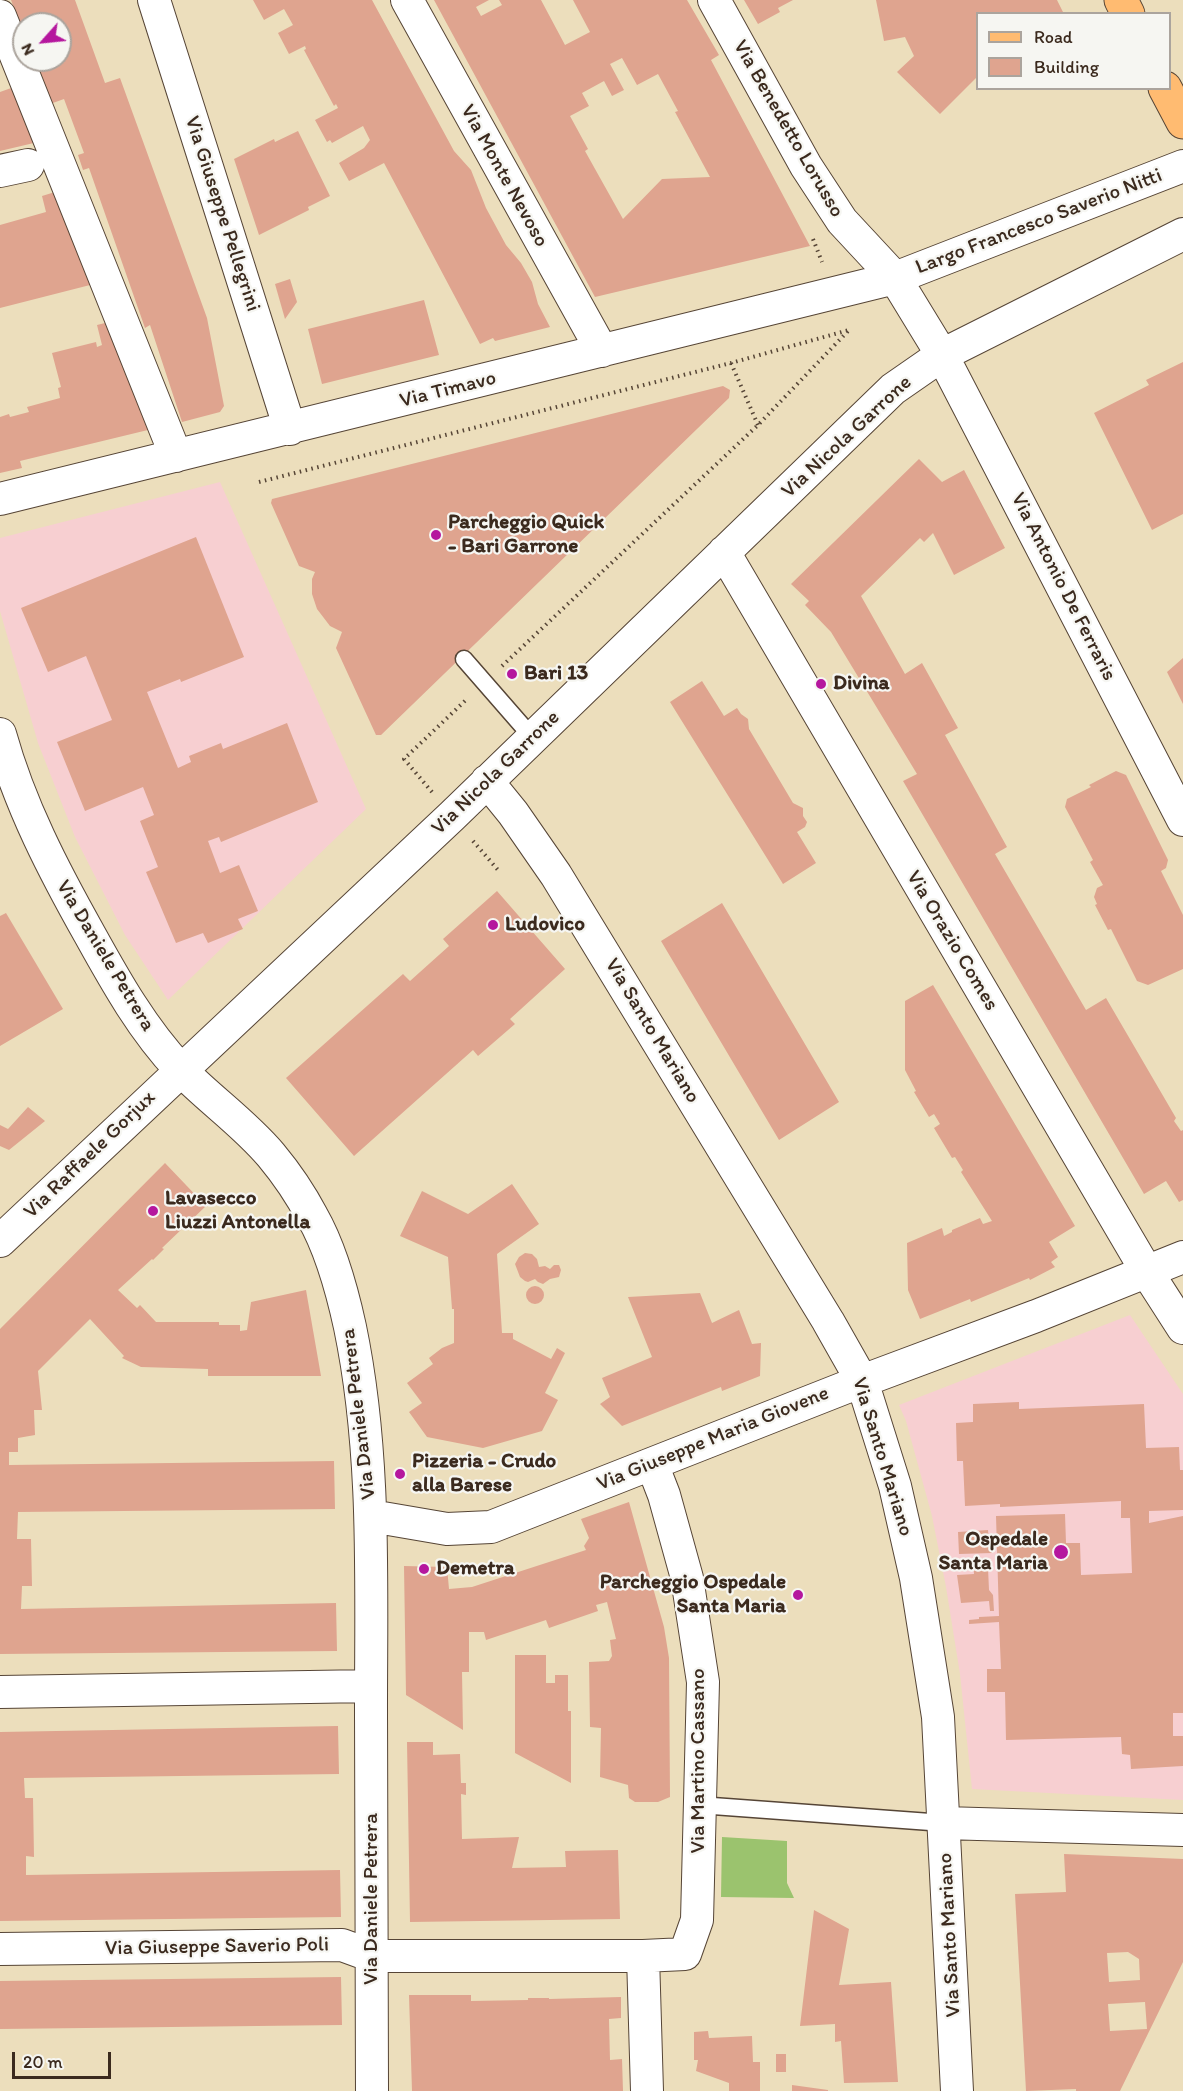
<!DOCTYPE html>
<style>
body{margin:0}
#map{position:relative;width:1183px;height:2091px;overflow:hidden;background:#ecdebc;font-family:Itim,sans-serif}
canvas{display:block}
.legend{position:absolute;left:976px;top:12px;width:195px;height:78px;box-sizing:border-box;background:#f6f6f2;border:2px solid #aba49d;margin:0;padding:8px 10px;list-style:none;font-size:18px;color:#3b2a1e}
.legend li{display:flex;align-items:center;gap:12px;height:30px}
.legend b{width:30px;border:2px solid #aba49d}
.north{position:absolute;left:12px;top:12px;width:60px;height:60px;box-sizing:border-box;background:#f6f6f2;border:2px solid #aba49d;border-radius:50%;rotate:243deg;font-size:16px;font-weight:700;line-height:24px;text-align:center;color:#3b2a1e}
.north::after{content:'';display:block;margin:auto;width:21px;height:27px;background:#b5179e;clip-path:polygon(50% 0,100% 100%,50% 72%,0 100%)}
.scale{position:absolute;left:12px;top:2052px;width:99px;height:27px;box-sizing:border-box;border:3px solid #3b2a1e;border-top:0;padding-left:8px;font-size:18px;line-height:21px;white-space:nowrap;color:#3b2a1e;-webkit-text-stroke:4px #f6f6f2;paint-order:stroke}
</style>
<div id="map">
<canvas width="1183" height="2091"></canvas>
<ul class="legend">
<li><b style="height:8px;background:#ffbb71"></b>Road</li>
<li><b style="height:16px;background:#dfa48f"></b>Building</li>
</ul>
<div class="north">N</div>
<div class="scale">20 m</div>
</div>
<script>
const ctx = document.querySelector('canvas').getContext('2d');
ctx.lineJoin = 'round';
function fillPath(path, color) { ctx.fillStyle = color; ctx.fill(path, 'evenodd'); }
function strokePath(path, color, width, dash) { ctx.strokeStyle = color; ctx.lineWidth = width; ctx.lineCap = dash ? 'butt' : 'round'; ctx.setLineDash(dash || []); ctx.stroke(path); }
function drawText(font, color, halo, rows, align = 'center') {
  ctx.font = font + ' Itim,sans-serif'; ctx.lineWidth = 4.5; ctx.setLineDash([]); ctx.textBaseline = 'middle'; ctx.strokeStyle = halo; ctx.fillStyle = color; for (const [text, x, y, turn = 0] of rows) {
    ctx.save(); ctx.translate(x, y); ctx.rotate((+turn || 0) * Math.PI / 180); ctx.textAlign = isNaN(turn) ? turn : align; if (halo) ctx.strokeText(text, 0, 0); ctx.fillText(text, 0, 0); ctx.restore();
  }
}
fillPath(new Path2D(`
 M220,482L366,809L168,1000L125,935L75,837L38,743L0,611V538Z
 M1130,1315L1183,1394V1800L972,1789L960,1674L946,1587L932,1516L906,1421L899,1405Z`), '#f7cfd1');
fillPath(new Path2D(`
 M722,1837L787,1841V1883L794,1898L721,1897Z`), '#9bc36e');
fillPath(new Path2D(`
 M11,0H75L105,83L120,78L207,318L224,406L220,412L182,422L150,325L145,328L89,168L83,170L78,155L84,153L64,99L50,104L33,60H60V24H24V35Z
 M253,0H372L454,151L471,170L486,208L506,245L521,263L532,282L538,304L550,327L495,341L493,338L480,344L384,163L349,181L339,163L364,148L370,140L363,126L332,143L330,140L327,142L315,120L338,108L336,104L334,106L304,50L306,49L305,46L289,54L278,33L293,25L284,9L264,20Z
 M434,0H489L476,7L481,16L502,5L499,0H541L565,45L590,32L573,0H687L719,55L711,60L810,246L595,297ZM622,58L637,85L658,74L678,111L675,112L710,177L662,179L623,219L585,151L588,149L570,116L589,106L582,93L604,81L612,96L624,90L610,64Z
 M744,0H793L778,8L780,12L758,24Z
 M876,0H1057L1064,14H978V76L940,114L897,72L914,56L905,37L884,41Z
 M14,87L38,142L0,151V92Z
 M298,131L330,196L308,207L309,210L259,235L234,159L274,139L275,142Z
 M55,192L94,284L0,308V225L46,212L42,196Z
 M290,279L297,302L285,319L275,284Z
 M424,300L439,355L322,384L308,329Z
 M109,322L152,429L20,461L22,468L0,473V417L9,414L10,417L29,412L27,407L60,398L58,388L61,387L52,353L96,342L97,347L102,345L97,325Z
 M1183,362V514L1152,530L1094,413L1149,385L1146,380Z
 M723,386L730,390L729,398L381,735H376L336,648L342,632L330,626L317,609L312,594V579L315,572L299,566L271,503L272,499Z
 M919,459L942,482L964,470L1005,548L954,575L933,533L924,542L920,538L861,596L905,674L922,663L958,728L945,735L1007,847L995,854L1086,1010L1106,998L1176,1118L1174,1121L1181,1131L1183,1130V1200L1179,1202L1166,1181L1144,1194L903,781L917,774L831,632L805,605L809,601L791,584Z
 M196,537L244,657L181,682L180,679L147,692L178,768L191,762L189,756L221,743L223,749L287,723L318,802L221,842L219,837L208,841L220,873L239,865L258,911L238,919L243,929L208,943L203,933L176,943L146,872L158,867L140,821L154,815L143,787L85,811L57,742L112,720L86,656L48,672L21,608Z
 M1183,658V704L1167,672Z
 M702,681L724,716L737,708L741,714L748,719L749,729L793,803L803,808V816L807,822L805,827L797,832L816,863L783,884L670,702Z
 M1116,771L1126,775L1168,860L1166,868L1161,871L1183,915V969L1148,985L1137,981L1111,929L1108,930L1095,905L1097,904L1094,897L1097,888L1103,885L1090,862L1093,860L1065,807L1067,799L1091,787L1089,785Z
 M497,891L565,969L510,1019L515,1024L478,1056L473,1050L354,1156L286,1078L403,974L410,981L449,946L443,939Z
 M722,903L839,1102L779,1140L661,941Z
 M6,913L63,1009L0,1046V916Z
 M933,985L1075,1226L1049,1242L1058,1257L1051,1262L1055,1267L1030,1280L1029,1278L971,1302L970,1299L920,1319L908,1290L907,1243L942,1228L944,1236L952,1232V1230L980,1218L983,1224L992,1221L961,1172L963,1170L955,1157L952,1158L934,1128L940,1124L934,1114L929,1117L914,1092L916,1091L905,1070V1001Z
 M28,1107L45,1121L9,1150L0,1146V1125L8,1129Z
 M165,1163L206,1206L162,1248L164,1249L153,1260L152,1259L118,1290L137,1308L140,1305L156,1322H219V1325H240V1331L247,1330L251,1302L306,1290L321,1376H208V1369L141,1367L122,1358L124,1356L90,1319L38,1371L42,1410H34L35,1435L18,1438V1452H9V1465L334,1461L335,1509L18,1512L17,1539H31L32,1586H22L21,1609L336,1603L337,1651L0,1654V1329Z
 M512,1184L539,1224L497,1254L502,1333H513V1339L551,1359L557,1348L565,1353L545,1393L558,1400L542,1431L483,1448L427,1437L409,1412L422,1403L407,1383L433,1364L429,1358L442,1348L454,1343V1309H452L448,1257L400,1236L422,1191L468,1214Z
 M525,1253L532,1254L537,1259L539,1267L545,1266L550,1269L554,1265H559L561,1270L559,1277L550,1279L543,1284L538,1282L535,1279L528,1282L525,1281L520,1277L515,1264L519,1257Z
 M526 1295a9 9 0 1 1 18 0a9 9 0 1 1-18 0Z
 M700,1293L712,1323L739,1310L752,1344L761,1343L760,1376L722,1391L721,1387L622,1426L600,1404L610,1397L602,1378L652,1357L628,1297Z
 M1019,1402V1409L1144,1404L1146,1448L1179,1447L1180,1470H1183V1510L1149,1511V1523L1183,1516V1713H1173V1736H1183V1766L1131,1769L1130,1755L1122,1754L1121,1737L1006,1740L1005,1692H987V1669H1001L999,1622L969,1624V1620L979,1619V1617L999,1616L996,1516L1065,1514L1066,1543H1080L1081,1575L1132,1573L1130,1518H1121V1501L1000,1507V1504L965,1506L963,1461H957L956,1423L973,1422V1404Z
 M629,1502L664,1627L669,1658L670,1797L658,1802H635L629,1798L628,1785L600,1777L601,1728L590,1727L589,1662L609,1661L612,1656L610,1640L616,1639L607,1602L596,1605L598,1611L549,1628L546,1620L486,1640L484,1632H469V1672H462L463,1730L406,1695L404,1566L447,1567L449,1589L472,1587L586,1550L584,1546L589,1538L581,1519Z
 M988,1530L989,1542H992V1553L959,1554L958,1532Z
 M973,1558H987V1561L992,1560V1568H988L989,1590L993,1595L994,1611H990L989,1601L961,1603L957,1575L974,1574Z
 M515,1655H546V1683H555V1675H568V1711H571V1783L515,1753Z
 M338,1726L339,1774L24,1778L25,1798H33L34,1857L26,1856V1875L340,1870L341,1917L0,1921V1732Z
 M407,1742H433V1755L460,1754L461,1783H466V1795L461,1794L462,1839L519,1837L512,1868L566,1867L565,1851L618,1850L620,1919L410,1922Z
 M1064,1854L1183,1859V1962L1120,2091H1076V2089L1026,2091L1015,1894L1066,1892ZM1128,1952L1139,1959L1140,1980L1109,1982L1107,1953ZM1145,2002L1147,2029L1110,2031L1108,2004Z
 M814,1910L849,1929L839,1985L891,1982L898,2082L844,2083L841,2041L835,2042V2024L800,2026Z
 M341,1977L342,2025L0,2029V1981Z
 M409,1995H471V2001L528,2000V1998H549V1999L621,1997V2018L609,2019L610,2060L622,2059L623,2091H412Z
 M708,2031L709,2038L752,2036L753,2062H760V2091H729V2083L696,2071L698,2060H694V2032Z
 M776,2054H786V2072H776Z
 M792,2085L828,2090V2091H792Z`), '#dfa48f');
const lane = new Path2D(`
 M464,659L532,737
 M699,1805L944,1823`);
const street = new Path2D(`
 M154,0L290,429
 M407,0L602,351
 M714,0L806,166L842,221L895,278L942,355L1183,820
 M0,16L176,456
 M0,171L28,165
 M0,499L895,278L1183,166
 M724,552L1147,1272L1183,1328
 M0,734C20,806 54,871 90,935C116,982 143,1030 180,1069C209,1099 244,1123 271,1155C286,1173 301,1195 312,1216C331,1249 342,1290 350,1327C376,1452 371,1581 371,1708C371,1836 372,1963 372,2091
 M487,781L513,813L556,875L828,1321L862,1381L895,1486L916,1578L938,1717L957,2091
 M0,1241L452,816L893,389L942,355L1183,234
 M371,1516L447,1529L491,1527L862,1381L1036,1316L1183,1257
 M0,1692L371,1686
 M944,1823L1183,1830
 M0,1949L342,1945L372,1956H643L685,1954L697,1920L703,1682L687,1578L664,1495L652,1464
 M643,1956L647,2091`);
const primary = new Path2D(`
 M1121,0L1128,14
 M1165,88L1183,122`);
strokePath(lane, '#564536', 19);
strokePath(street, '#564536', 34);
strokePath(primary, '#564536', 35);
strokePath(new Path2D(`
 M813,239L822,262
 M731,363L758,425
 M259,482L731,363L849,330
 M502,666L758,425L849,330
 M432,792L404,759L468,698
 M473,841L498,870`), '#564536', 4, [1.5, 4.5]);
strokePath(lane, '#fff', 16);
strokePath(street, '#fff', 32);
strokePath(primary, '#ffbb71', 33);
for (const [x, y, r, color] of [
 [436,535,6,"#b5179e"],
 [512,674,6,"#b5179e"],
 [821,684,6,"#b5179e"],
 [493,925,6,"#b5179e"],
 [153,1211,6,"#b5179e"],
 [400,1474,6,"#b5179e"],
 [1061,1552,8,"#b5179e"],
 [424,1569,6,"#b5179e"],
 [798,1595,6,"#b5179e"]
]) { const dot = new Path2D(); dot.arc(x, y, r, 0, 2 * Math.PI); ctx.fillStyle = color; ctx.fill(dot); strokePath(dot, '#f6f6f2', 2); }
drawText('21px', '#3b2a1e', '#f6f6f2', [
 ["Via Benedetto Lorusso",788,129,60],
 ["Via Monte Nevoso",504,176,61],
 ["Via Giuseppe Pellegrini",222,214,72],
 ["Largo Francesco Saverio Nitti",1039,222,-21],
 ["Via Timavo",448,390,-14],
 ["Via Nicola Garrone",847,437,-43],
 ["Via Antonio De Ferraris",1063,587,63],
 ["Via Nicola Garrone",496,773,-44],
 ["Via Orazio Comes",952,941,59],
 ["Via Daniele Petrera",105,956,59],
 ["Via Santo Mariano",652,1031,59],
 ["Via Raffaele Gorjux",90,1155,-44],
 ["Via Daniele Petrera",359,1414,-97],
 ["Via Giuseppe Maria Giovene",713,1439,-22],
 ["Via Santo Mariano",882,1457,73],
 ["Via Martino Cassano",699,1761,-90],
 ["Via Daniele Petrera",372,1899,-90],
 ["Via Santo Mariano",950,1935,-93],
 ["Via Giuseppe Saverio Poli",217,1947,-1]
]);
drawText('bold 21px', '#3b2a1e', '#f6f6f2', [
 ["Parcheggio Quick",448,523],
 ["- Bari Garrone",448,547],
 ["Bari 13",524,674],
 ["Divina",833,684],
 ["Ludovico",505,925],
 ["Lavasecco",165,1199],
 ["Liuzzi Antonella",165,1223],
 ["Pizzeria - Crudo",412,1462],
 ["alla Barese",412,1486],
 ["Ospedale",1048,1540,"right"],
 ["Santa Maria",1048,1564,"right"],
 ["Demetra",436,1569],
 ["Parcheggio Ospedale",786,1583,"right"],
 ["Santa Maria",786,1607,"right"]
], 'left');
</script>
